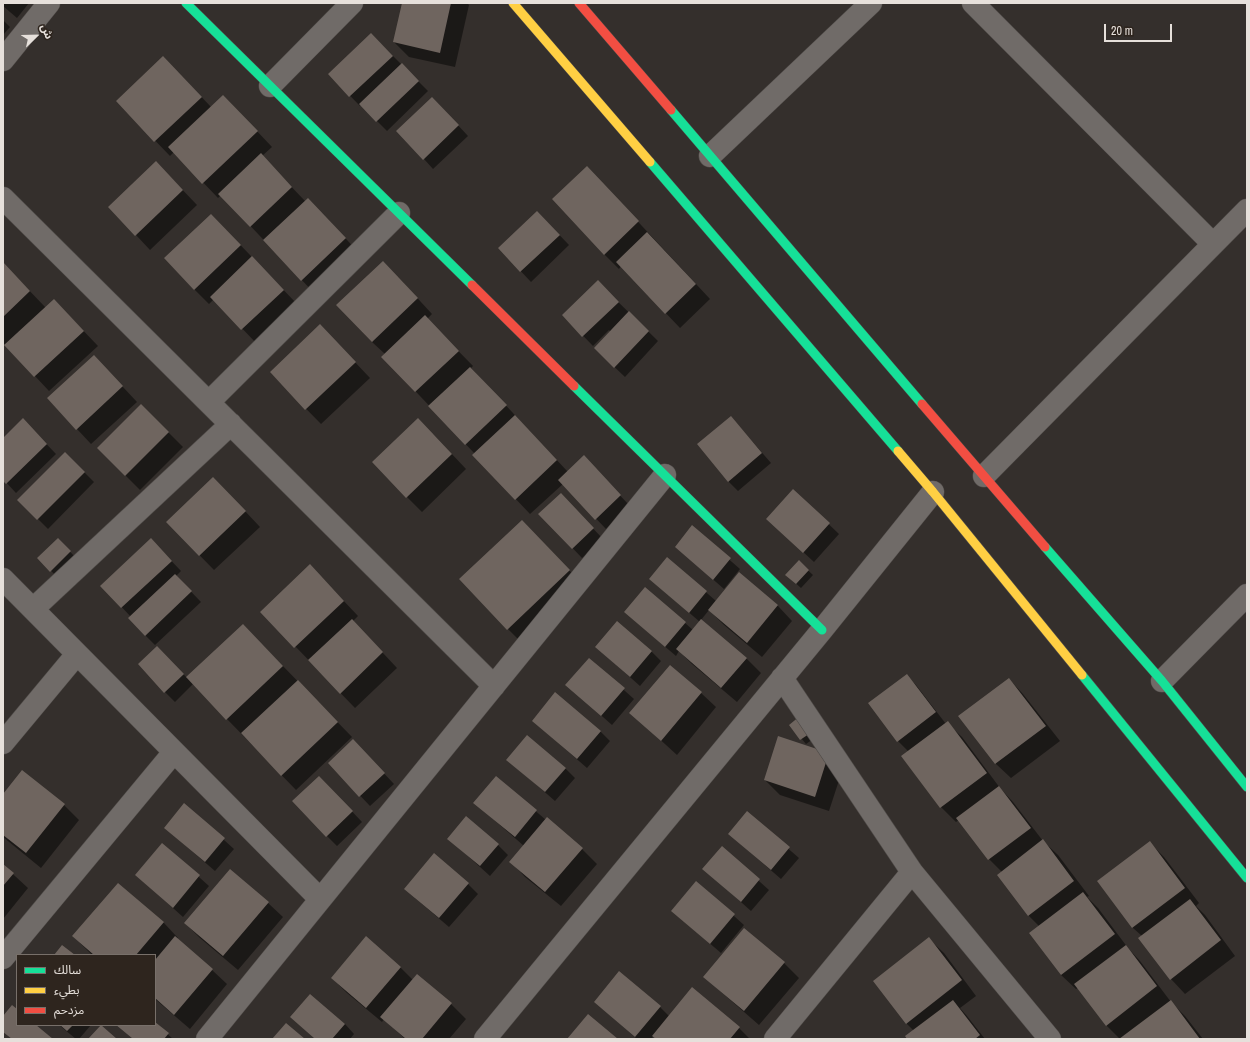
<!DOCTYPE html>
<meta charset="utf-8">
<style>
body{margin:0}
#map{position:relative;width:1250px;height:1042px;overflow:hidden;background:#342f2c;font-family:"Archivo Narrow","Noto Sans Arabic",sans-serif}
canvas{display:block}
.frame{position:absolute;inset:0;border:4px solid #e6e0db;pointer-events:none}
.legend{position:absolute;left:16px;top:954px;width:140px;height:72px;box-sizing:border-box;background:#2e251e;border:1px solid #78706a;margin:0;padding:5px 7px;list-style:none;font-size:12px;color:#e6e0db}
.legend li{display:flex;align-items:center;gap:8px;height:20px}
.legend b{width:20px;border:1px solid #78706a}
.north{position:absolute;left:16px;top:16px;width:40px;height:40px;-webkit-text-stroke:3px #2e251e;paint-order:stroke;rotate:67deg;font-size:11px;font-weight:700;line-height:16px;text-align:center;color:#e6e0db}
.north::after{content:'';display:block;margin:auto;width:14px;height:18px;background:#e6e0db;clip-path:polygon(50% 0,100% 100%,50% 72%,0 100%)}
.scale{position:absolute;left:1104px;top:24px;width:68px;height:18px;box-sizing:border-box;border:2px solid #e6e0db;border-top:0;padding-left:5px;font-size:12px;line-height:14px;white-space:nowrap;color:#e6e0db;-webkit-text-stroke:3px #2e251e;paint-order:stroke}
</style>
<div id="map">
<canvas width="1250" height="1042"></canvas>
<div class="frame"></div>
<ul class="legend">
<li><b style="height:5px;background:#16e098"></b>سالك</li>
<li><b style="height:5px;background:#ffcf43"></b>بطيء</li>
<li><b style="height:5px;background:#f24e42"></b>مزدحم</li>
</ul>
<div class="north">ش</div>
<div class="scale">20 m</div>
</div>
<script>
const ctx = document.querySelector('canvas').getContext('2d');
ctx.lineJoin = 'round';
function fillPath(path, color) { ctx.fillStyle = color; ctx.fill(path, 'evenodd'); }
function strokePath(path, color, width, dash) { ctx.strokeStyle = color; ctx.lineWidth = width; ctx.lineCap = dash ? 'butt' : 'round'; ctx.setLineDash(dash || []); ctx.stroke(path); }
fillPath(new Path2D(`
 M3,3H29L17,18L3,6Z
 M403,3H467L469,5L455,67L409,57L394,42Z
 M3,20L10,27L3,35Z
 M381,44L428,91L387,131L361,105L360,106L329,74Z
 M178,72L211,107L238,111L272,147L262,156L305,201L323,214L360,254L316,295L221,195L218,198L174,152L170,156L117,101Z
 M442,108L468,136L433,169L424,159Z
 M156,162L197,205L150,250L136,235Z
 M601,182L710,299L680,328L621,266L619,269L604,254Z
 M547,222L569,245L531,282L499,248Z
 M226,230L298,305L257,344L214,299L209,304L194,289Z
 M3,263L46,308L54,300L98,346L49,391L5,344L3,346Z
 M398,277L432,314L427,319L473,366L471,368L568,472L593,467L630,506L606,529L563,484L530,514L474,455L475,454L383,357L385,354L372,342Z
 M608,292L658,341L625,377L605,358L611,332L609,330L593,346L563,315Z
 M335,341L370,378L321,424L271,373Z
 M108,371L137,402L91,444L77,429Z
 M141,405L183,447L140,490L98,448Z
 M731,417L771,463L738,491L728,481Z
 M33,430L56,454L16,493L3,479V439Z
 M433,434L466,469L422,512L407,497Z
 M65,453L94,482L48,529L19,500Z
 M793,490L839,534L814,562L777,528Z
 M228,493L260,527L214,570L167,522Z
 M570,504L603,539L582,558L540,514Z
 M692,527L740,569L724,589L676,547Z
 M537,536L584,586L523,644L508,629Z
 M58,539L75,557L56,576L39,558Z
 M161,550L181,571L176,576L201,602L155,645L145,635L131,617L102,586Z
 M667,558L716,601L739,574L778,606L792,621L762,657L724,625L709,610L701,620L746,658L761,673L737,702L692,664L679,651L676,656L635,621L645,588L693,630L700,622L650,579Z
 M799,562L813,575L801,588L791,579Z
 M325,581L358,616L353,621L397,668L355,708L262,612Z
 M243,625L352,737L296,790L193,684L175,702L165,692L167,657L187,678Z
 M596,647L651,651L661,661L640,686Z
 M589,659L634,699L612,725L567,685Z
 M906,675L916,685L946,724L947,723L962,737L1000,788L1013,802L1043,841L1058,855L1089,896L1087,897L1098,908L1128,948L1140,961L1171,1002L1185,1016L1203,1039H1120L1106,1025L1078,988L1076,989L1061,975L1039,926L1029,916L998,875L1002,872L989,859L959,820L956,822L941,807L903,757L909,752L898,741Z
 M1009,679L1023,694L1060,741L1011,778L996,764L960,716Z
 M701,693L716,707L677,755L631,713Z
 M533,721L600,731L610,741L587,768Z
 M790,725L816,737L806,744Z
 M779,737L843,768L829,811L780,795L765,780Z
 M362,750L394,784L370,806L329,763Z
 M508,760L565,768L575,778L555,801Z
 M496,777L546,820L582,849L597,864L561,906L525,877L511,862L524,846L485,812Z
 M329,787L362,822L337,846L327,836Z
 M3,795L64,805L79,820L41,868L3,837Z
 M184,804L234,849L215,871L165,828Z
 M747,813L799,858L781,879L729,834Z
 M449,839L498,845L508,855L490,876Z
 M1150,843L1164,857L1199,903L1196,906L1205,915L1235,956L1185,994L1171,979L1142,936L1133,928L1098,882Z
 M162,844L209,886L183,917L136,875Z
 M722,848L769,890L751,911L704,869Z
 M3,865L28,888L3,919Z
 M696,882L744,925L721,953L672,911Z
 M118,884L164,923L178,938L177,939L212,970L227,984L190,1029L155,999V955H92L73,936Z
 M468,884L478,894L449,927L415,898Z
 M268,903L283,917L238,970L200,938L185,923Z
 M745,930L784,963L799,978L759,1025L720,991L705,977Z
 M929,939L944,953L976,996L960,1008L967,1016L985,1039H908L914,1031L906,1023Z
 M400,967L413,980L417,975L451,1004L466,1019L449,1039H405L384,1019L382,1022L347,993L332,978Z
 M692,989L739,1028L750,1039H656L654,1036L651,1039H637L595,1002L660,1007L669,1016Z
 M291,1017L345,1024L354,1034L350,1039H315Z
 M155,1023L173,1039H133L116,1025H155Z
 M59,1025H91L79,1039H76Z`), '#0007');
fillPath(new Path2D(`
 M402,3H451L440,53L393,42Z
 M371,33L393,56L349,97L328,74Z
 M163,56L202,97L154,142L116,101Z
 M402,63L419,81L376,122L359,104Z
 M223,95L258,131L202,184L168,147Z
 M432,97L459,125L423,160L396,131Z
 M261,153L292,187L250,227L218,194Z
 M156,161L183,190L135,236L108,207Z
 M587,166L639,221L604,255L552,199Z
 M308,198L346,238L301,281L263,240Z
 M537,211L560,235L520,272L498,248Z
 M211,214L241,245L194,290L164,258Z
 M647,232L696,284L665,314L616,262Z
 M252,256L284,290L241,330L210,297Z
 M383,261L418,298L372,342L336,305Z
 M3,262L30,291L3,317Z
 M598,280L619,302L582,337L562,315Z
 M54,299L84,331L34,377L4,345Z
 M629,311L649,331L614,368L594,348Z
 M425,315L459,351L415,392L381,357Z
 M320,324L356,362L305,410L270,372Z
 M94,355L123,386L76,430L47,398Z
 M470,367L507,405L465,445L428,406Z
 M141,404L169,432L125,476L97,448Z
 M515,415L557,460L515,500L472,455Z
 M731,416L762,453L728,482L697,444Z
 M23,418L47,444L6,484L3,481V438Z
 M418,418L452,454L406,498L372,462Z
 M65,452L85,472L37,520L17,500Z
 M584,455L621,495L595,520L558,480Z
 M213,477L246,511L199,556L166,522Z
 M793,489L830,523L803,553L766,519Z
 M561,493L594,528L572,549L538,514Z
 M522,520L570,570L507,630L459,579Z
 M692,525L731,558L713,580L675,547Z
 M58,538L71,551L50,572L37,558Z
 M151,538L172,561L121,608L100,586Z
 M667,557L707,591L689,613L649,579Z
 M799,560L809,570L796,584L785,575Z
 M310,564L344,601L294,648L260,612Z
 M739,572L778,605L747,643L708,610Z
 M175,574L192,591L145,636L128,618Z
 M645,587L686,622L665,647L624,612Z
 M352,619L383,652L340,694L308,660Z
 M701,619L747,658L721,688L676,649Z
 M617,621L652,651L630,677L595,647Z
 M243,624L283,666L226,720L186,677Z
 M157,646L184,674L164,693L138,664Z
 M589,658L625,688L601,716L565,685Z
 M670,665L702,692L661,741L629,713Z
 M907,674L936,712L897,742L868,703Z
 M1009,678L1046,726L995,764L958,716Z
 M298,680L338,722L281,776L241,733Z
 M555,692L601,731L577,759L532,721Z
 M800,716L812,732L800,740L789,725Z
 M948,721L987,773L940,808L901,756Z
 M527,735L566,768L545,792L506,760Z
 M778,736L829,753L815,797L764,780Z
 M353,739L385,773L359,797L328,763Z
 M22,770L65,804L26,853L3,835V794Z
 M319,776L353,811L326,837L292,801Z
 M496,776L537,810L515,837L473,803Z
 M999,786L1031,828L988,860L956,818Z
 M184,803L225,838L205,862L164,828Z
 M747,811L790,847L771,870L728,834Z
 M466,816L499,844L480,866L447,839Z
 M547,817L583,848L545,892L509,862Z
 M1043,839L1074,881L1028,916L997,875Z
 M1150,841L1185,888L1132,928L1097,881Z
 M162,843L200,875L173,908L135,875Z
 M722,846L760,879L741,902L702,869Z
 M434,853L469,883L439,918L404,889Z
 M3,864L14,873L3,886Z
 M230,869L269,902L223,956L184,923Z
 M696,881L735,914L710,944L671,911Z
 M118,883L164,922L136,955H94L72,936Z
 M1083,892L1115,934L1061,975L1029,933Z
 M1190,899L1221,940L1170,980L1138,938Z
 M744,928L785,962L744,1011L703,977Z
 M175,936L213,969L174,1015L155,998V960Z
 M366,936L401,967L366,1008L331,978Z
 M929,937L962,980L906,1024L873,981Z
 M62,945L75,955H54Z
 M1126,945L1157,986L1106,1026L1074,984Z
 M619,971L661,1006L635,1037L594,1002Z
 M417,974L452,1003L422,1039H406L380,1017Z
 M692,987L740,1027L730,1039H656L652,1036Z
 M310,994L345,1024L332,1039H315L290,1017Z
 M953,1000L980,1035L975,1039H907L905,1036Z
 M1171,1000L1200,1039H1119Z
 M12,1005L17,1009V1025H36L53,1039H12L3,1032V1016Z
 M588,1014L618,1039H567Z
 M155,1022L169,1033L164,1039H133L116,1025H155Z
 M286,1023L305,1039H272Z
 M60,1025H73L67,1031Z
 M101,1025L117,1039H88Z`), '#6f655f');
const street = new Path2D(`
 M973,3L1213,244
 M3,60L49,3
 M270,86L352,3
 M710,156L871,3
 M3,198L494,686
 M209,402L399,213
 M984,476L1247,210
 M3,579L320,899
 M33,609L231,424
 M782,678L912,872L1050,1039
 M1162,681L1247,595
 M3,743L77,654
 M3,958L174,752
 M207,1039L665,475
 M485,1039L822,630L933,492
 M775,1039L912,872`);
const fast = new Path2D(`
 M186,3L472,285
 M671,110L922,404
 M650,162L898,451
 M574,386L822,630
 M1045,547L1162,681L1247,787
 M1082,675L1247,878`);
const slow = new Path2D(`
 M513,3L650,162
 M898,451L933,492L1082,675`);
const jam = new Path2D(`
 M579,3L671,110
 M472,285L574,386
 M922,404L1045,547`);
strokePath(street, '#504c49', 23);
strokePath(fast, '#504c49', 10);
strokePath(slow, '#504c49', 10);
strokePath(jam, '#504c49', 10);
strokePath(street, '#706b68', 22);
strokePath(fast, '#16e098', 9);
strokePath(slow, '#ffcf43', 9);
strokePath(jam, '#f24e42', 9);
</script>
